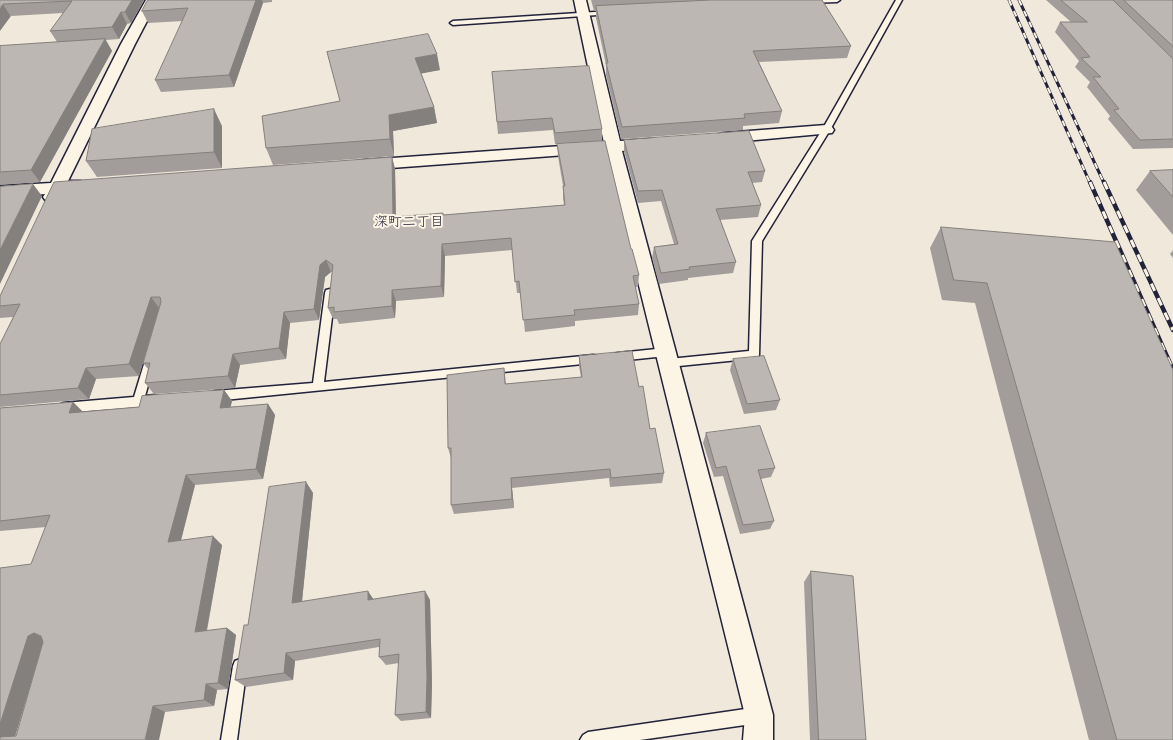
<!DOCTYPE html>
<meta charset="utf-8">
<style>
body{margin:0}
canvas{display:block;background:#efe8db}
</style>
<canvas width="1173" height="740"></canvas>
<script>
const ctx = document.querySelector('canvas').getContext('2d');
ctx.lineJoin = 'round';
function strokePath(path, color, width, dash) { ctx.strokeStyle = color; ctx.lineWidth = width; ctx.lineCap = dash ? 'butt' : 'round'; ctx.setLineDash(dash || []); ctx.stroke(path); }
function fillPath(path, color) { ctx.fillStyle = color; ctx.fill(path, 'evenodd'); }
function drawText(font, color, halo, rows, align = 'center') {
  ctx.font = font + ' Mali,"Klee One",sans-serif'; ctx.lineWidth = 4; ctx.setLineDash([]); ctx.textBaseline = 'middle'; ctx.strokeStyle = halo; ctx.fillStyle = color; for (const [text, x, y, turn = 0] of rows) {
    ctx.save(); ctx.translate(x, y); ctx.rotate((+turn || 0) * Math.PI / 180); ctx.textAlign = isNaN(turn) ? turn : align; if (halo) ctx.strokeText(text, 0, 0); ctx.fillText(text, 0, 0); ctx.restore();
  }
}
const lane = new Path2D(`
 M809,0H840L837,2L807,3L806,2Z
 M896,0H902L830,130L762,241L759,355L758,358L669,367L665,366L664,363L665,360L669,359L749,351L752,241L822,130Z
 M610,11L613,13L612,14L453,25L450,23L453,21Z
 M330,289L334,290L335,293L324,382L593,355L597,356L598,359L597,362L593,363L214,401L210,399L208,396L210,393L214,391L313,383L325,293L326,290Z
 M666,348L670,349L671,352L670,355L666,356L618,361L614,360L613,357L614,354L618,353Z
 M152,350L156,351L157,354L145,396L155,395L159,397L161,400L159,403L138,407L63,413L59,411L57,408L59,405L63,403L134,397L147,354L148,351Z
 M240,659L245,661L247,666L237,740H221L233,666L235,661Z
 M759,707L764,710L767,715L764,720L759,723L640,740H580L583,735L588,732Z`);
const street = new Path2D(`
 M146,0H158L135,44L68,181H80L86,182L88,186L86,190L63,193L58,201L52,203L46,201L43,197L45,194L0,198V186L51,183L121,44Z
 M574,0H586L620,141L652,139L658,141L660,144L658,147L622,151L773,715V740H743L745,715L606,152L364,170L358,169L356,165L358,161L364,160L604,143Z
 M826,125L832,127L834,130L832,133L723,143L717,141L715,138L717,135L723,133Z`);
strokePath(lane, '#22223b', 3);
strokePath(street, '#22223b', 3);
fillPath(lane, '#fcf5e5');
fillPath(street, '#fcf5e5');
const railFar1 = new Path2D(`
 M1009,0L1090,183
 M1019,0L1104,183`);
const rail = new Path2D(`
 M1090,182L1173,370
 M1104,182L1173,330`);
strokePath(railFar1, '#22223b', 3);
strokePath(rail, '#22223b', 4.5);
strokePath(railFar1, '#fcf5e5', 2, [6]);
strokePath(rail, '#fcf5e5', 3, [8]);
fillPath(new Path2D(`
 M0,0H144L131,23L127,24L119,39L106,40L112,51L40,182L0,185V46L57,42L50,31L63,13L11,16Z
 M148,0H272V2L263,3L234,87L161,92L155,80L183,21L148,23L142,11Z
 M591,0H822L851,46L847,58L759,62L782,111L779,123L743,126V130L621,139L606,75V65L596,18V11H594Z
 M1046,0H1173V148L1133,149L1108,119L1110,116L1087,87L1090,82L1075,67L1079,61L1055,32L1060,22H1071Z
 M327,52L440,70L421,73L434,107L437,123L393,131L394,156L273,165L266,148L340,101Z
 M492,72L602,129V141L555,144L553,130L498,134Z
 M222,126V168L97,177L86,161Z
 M624,140L765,171L762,182L752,183L761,205L758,217L720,220L736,262L733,273L688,278V280L659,284L652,258L654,247L674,244L661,201L638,203L624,151Z
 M557,144L631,249L639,275L638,287H635L639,304L638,315L575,321V326L525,332L521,293H517L512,250L445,256L444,297L396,301L395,318L339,324L337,319H333L328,308L332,272H331L325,277L319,320L290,323L286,359L240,365L235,388L154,394L145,383L148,369L143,363L159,308L139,376L96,379L89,399L0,407V344L13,317L0,318V296L392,157L395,169L396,217L443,215L564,205L563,198V186L558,156Z
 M1173,170V235L1136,190L1150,171Z
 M941,227L1173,370V740H1089L975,303L942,300L930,248Z
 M1173,250V258L1170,254Z
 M579,356L639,387L650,429L664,473L662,483L610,487L609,478L512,488L514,508L454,514L451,505V458L448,448L504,368L506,384L581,377L579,366Z
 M733,359L780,400L776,410L744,414L730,370Z
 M224,390L232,401L230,407L268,404L275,415L263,479L195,485L181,541L222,545L207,631L227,628L236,635L228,689L217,690L214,706L165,712L0,740L31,564L46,527L0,531V408L73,402L83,412L139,407ZM43,643L16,736H15Z
 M706,433L775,468L771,477L761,479L774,521L770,529L740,534L723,476L714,477L703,443Z
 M306,482L313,493L302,601L374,599L425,591L430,600L432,684L431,718L401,721L395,715L399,663L386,665L379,657V647L295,661L293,680L246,687L235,680L248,625Z
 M811,571L866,740H810L804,582Z`), '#a29d9a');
fillPath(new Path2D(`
 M132,0H144L131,23L125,12Z
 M256,0H262L263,3L234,87L229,75Z
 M3,4L11,16L0,31V9Z
 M121,12L127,24L119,39L112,27Z
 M105,39L112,51L40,182L31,170Z
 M437,54L440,70L419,74L415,58Z
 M434,107L437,123L393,131L394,156L390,139L389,115Z
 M214,109L222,126V168L214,152Z
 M392,157L395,169L396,229L393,217Z
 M33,184L42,196L0,284V250Z
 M442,244L445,256L444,297L441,286Z
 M326,260L331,272L325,277L319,320L314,309L320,265Z
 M392,290L396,301L395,318L392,306Z
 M151,297L159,308L139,376L129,364Z
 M284,312L290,323L286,359L279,348Z
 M233,354L240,365L235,388L228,376Z
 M86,368L96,379L89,399L78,388Z
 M224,390L232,401L228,419L220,408Z
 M73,402L84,413H69Z
 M268,404L275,415L263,479L256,469Z
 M186,475L195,485L178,551L168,542Z
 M511,478L514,508L512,499Z
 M306,482L313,493L301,611L292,603Z
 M213,536L222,545L205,639L195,632Z
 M368,591L374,600H368Z
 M425,591L430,600L432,684L431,718L426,712Z
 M227,628L236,635L228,689L218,683Z
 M34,633L48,641L43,643L14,740L0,737V724L28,636Z
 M286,653L295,661L293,680L284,673Z
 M206,684L217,690L214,706L204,700Z
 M153,706L165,712L159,740H145Z`), '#84807d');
const building = new Path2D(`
 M0,0H132L125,12H121L112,27L50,31L72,1L3,4L0,9Z
 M148,0H256L229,75L155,80L188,8L142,11Z
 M711,0H822L851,46L753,51L782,111L744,114L745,118L622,127L606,63H608L596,6Z
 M1061,0H1113L1173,59V139L1140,140L1114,110L1119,109L1093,77H1101L1081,58L1090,57L1060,22H1087Z
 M1124,0H1173V46Z
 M428,34L437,54L415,58L434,107L389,115L390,139L266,148L262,116L340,101L327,52Z
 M105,39L31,170L0,172V46Z
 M589,66L602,129L555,133L552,118L497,122L492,72Z
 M214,109V152L86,161L92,129Z
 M749,131L765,171L748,172L761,205L716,209L736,262L689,267L690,269L661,273L654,247L678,244L662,190L638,191L624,140Z
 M605,141L631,249H632L639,275L633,276L639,304L574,310L575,315L523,320L519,281L515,282L511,238L442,244L441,286L392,290V306L334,312V307L328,308L333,265L326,260L320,265L314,309L284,312L279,348L233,354L228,376L145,383L150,363H143L161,302L160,297H151L129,364L86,368L78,388L0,395V344L20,304L0,306V296L54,182L392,157L393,217L443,213V215L565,205L563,186H565L557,144Z
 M1173,170V197L1150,171Z
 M33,184L0,250V187Z
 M941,227L1115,242L1173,370V740H1117L987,283L954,280Z
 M632,351L639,387L643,386L650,429L655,428L664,473L611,478L610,469L511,478L512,499L451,505V448H448L447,375L504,368L505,384L582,377L579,356Z
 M764,356L780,400L747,404L733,359Z
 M224,390L220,408L268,404L256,469L186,475L168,542L213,536L195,632L227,628L218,683L206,684L204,700L153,706L145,740H0V737L16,736L43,642L41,636L34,633L28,636L0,724V568L31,564L50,515L0,521V408L73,402L69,413L139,407L142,396Z
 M760,426L775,468L758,470L774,521L743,525L726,466L716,468L706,433Z
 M306,482L292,603L368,591V600L425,591L427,677L426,712L395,715L399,654L379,657L380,639L286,653L284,673L235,680L244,625H248L269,487Z
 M811,571L853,576L866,740H819Z`);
fillPath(building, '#bcb7b3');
strokePath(building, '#84807d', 1);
drawText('14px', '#22223b', '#fcf5e5', [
 ["深町二丁目",409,222]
]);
</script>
